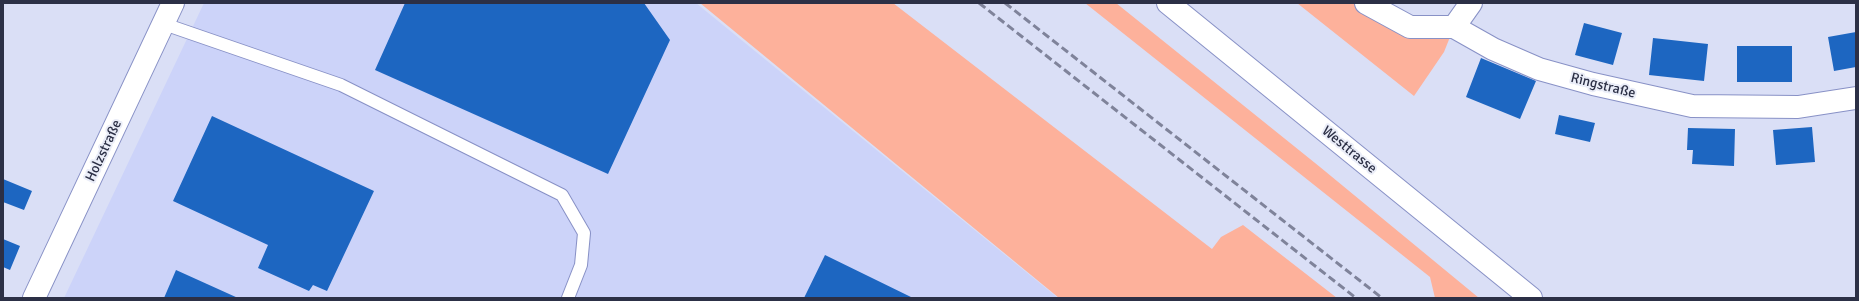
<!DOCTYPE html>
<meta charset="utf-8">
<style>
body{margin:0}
#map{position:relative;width:1859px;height:301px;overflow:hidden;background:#dadff6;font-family:Signika,sans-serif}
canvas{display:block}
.frame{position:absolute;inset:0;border:4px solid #2c3046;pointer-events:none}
</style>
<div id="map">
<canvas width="1859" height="301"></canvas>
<div class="frame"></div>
</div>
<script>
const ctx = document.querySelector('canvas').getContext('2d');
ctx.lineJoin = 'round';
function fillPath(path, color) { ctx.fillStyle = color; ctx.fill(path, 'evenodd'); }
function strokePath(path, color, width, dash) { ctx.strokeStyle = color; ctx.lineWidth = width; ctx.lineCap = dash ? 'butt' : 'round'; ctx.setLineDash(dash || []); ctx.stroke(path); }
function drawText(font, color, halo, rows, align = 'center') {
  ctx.font = font + ' Signika,sans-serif'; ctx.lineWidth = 4; ctx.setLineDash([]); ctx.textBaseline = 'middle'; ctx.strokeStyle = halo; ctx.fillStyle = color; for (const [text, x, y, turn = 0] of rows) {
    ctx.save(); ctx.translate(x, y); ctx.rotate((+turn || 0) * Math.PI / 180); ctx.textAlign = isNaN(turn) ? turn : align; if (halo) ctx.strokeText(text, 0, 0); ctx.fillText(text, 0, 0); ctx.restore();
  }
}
fillPath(new Path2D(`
 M204,3H696L1058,298H64Z`), '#ccd3f9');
fillPath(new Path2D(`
 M700,3H893L1212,249L1221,237L1243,225L1337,298H1059Z
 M1085,3H1116L1320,167L1479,298H1435L1430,277Z
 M1297,3H1366L1370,6L1454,27L1444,52L1414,96Z`), '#fdb19b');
fillPath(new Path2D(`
 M405,3H644L670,40L608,174L375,70Z
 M1584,23L1622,33L1613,65L1575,55Z
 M1856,32V67L1834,71L1828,37Z
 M1653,38L1708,44L1704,81L1649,75Z
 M1737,46H1792V82H1737Z
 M1481,58L1536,81L1520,119L1466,97Z
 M1559,115L1595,123L1590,142L1555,134Z
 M212,116L374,191L327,291L313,285L309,291L258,268L268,245L173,201Z
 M1812,127L1815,162L1776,165L1773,130Z
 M1688,128L1735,129L1734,166L1692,164L1693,150H1687Z
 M3,179L32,191L24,210L3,202Z
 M3,239L20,246L10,270L3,267Z
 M825,255L913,298H804Z
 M176,270L238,298H164Z`), '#1d66c1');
const lane = new Path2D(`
 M164,24L341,85L562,195L584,233L581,265L568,298`);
const street = new Path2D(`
 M1366,3L1410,27H1454L1493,49L1539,69L1593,84L1692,106L1798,107L1856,98
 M1454,27L1471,3
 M34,298L173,3`);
const secondary = new Path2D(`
 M1168,3L1531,298`);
strokePath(lane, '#8891c6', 14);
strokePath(street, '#8891c6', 24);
strokePath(secondary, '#8891c6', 24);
strokePath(lane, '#fff', 12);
strokePath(street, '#fff', 22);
strokePath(secondary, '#fff', 22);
strokePath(new Path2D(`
 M979,3L1356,298
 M1005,3L1382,298`), '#7f839a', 3, [8, 4]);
drawText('14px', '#2c3046', '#eaedf8', [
 ["Ringstraße",1603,86,14],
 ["Westtrasse",1349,150,39],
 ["Holzstraße",104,151,-65]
]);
</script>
